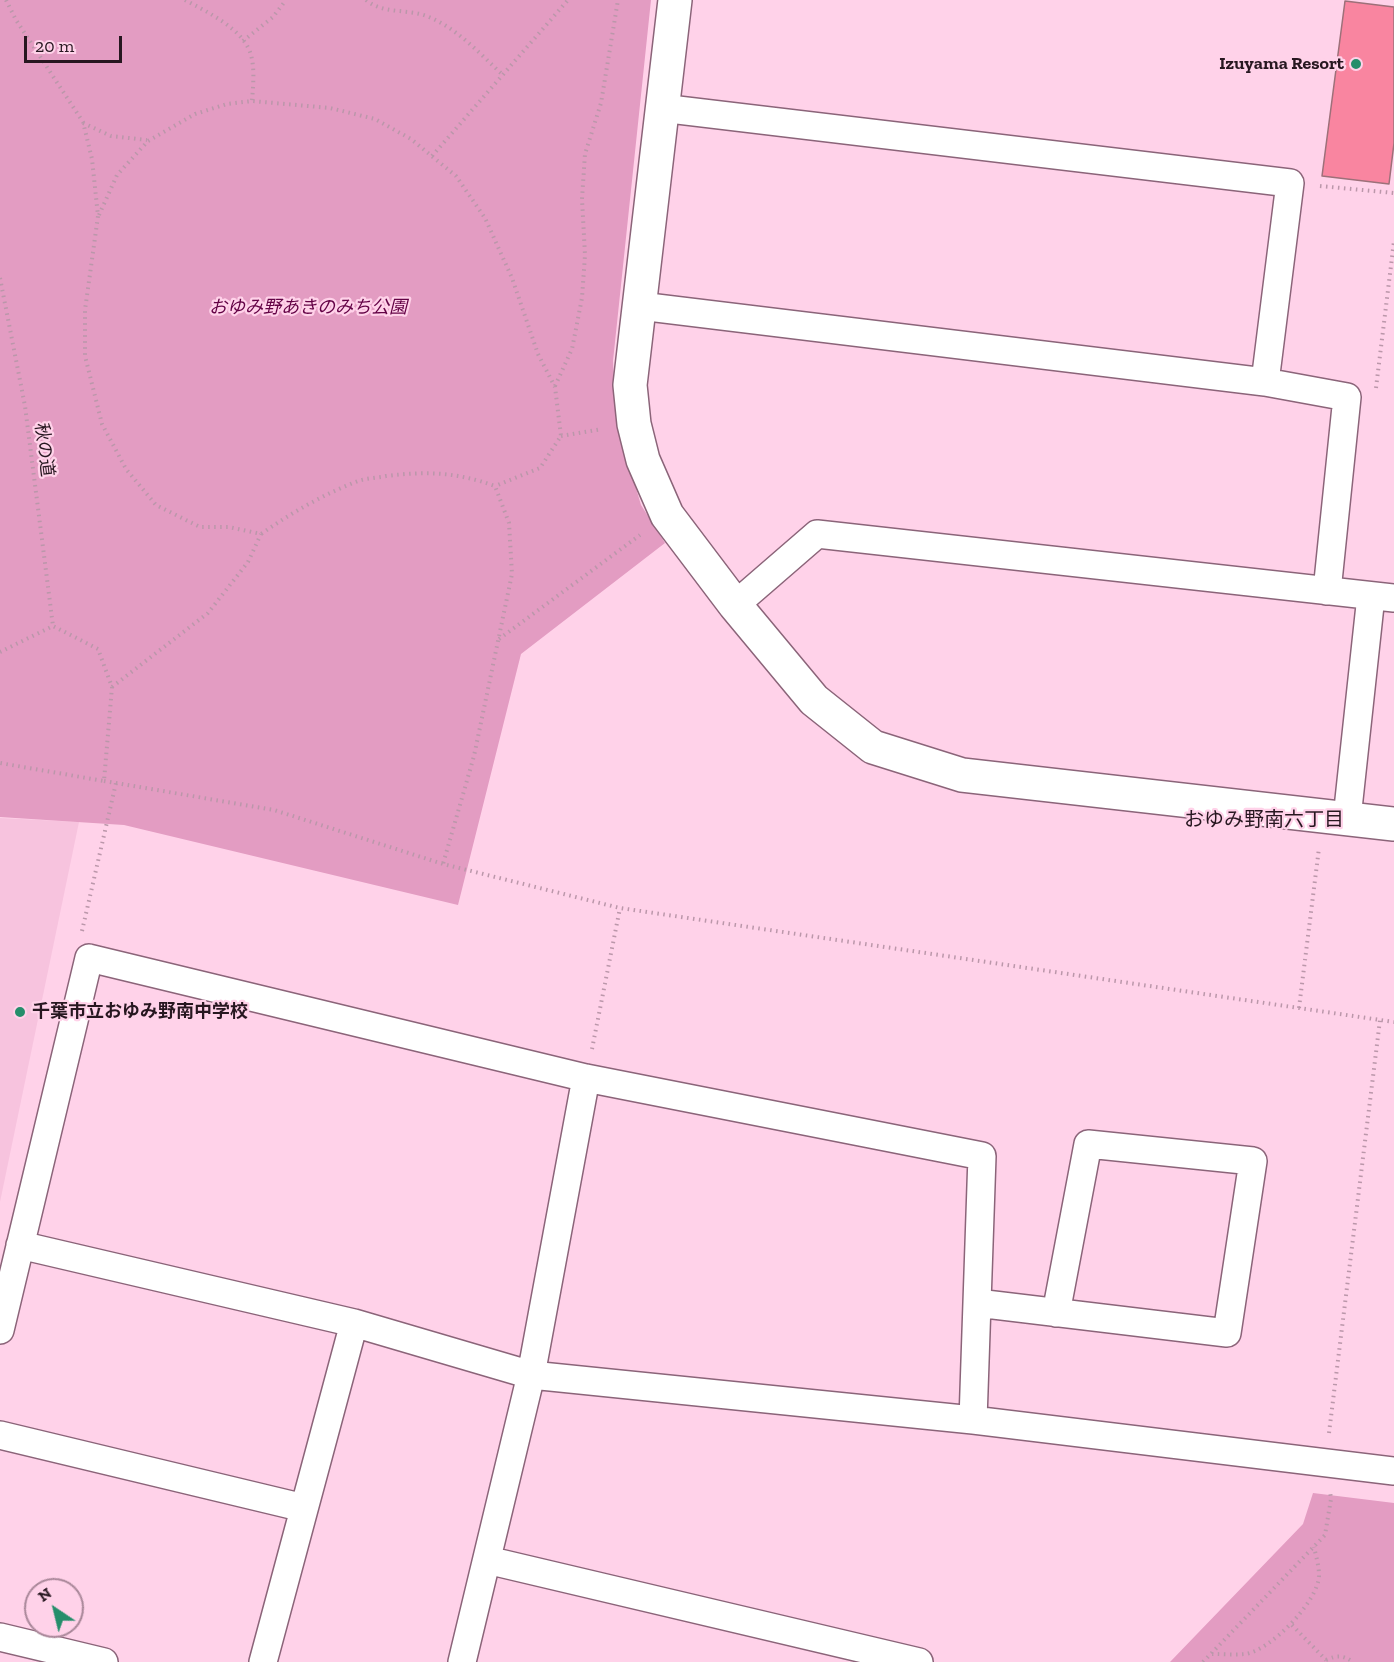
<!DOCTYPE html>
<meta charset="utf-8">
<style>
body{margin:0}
#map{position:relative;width:1394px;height:1662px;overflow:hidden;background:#ffd2e9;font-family:"Zilla Slab",serif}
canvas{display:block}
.north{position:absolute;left:24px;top:1578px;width:60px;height:60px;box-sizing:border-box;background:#ffd2e9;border:2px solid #a98799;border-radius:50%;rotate:325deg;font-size:16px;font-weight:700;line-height:24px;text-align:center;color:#271720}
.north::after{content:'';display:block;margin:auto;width:21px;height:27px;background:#258e6b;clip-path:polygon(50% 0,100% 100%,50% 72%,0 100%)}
.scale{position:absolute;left:24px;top:36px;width:98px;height:27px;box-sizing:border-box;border:3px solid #271720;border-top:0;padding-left:8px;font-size:18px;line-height:21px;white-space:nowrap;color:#271720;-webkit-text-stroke:4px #ffd2e9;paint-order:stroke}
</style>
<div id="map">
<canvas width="1394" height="1662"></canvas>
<div class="north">N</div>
<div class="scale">20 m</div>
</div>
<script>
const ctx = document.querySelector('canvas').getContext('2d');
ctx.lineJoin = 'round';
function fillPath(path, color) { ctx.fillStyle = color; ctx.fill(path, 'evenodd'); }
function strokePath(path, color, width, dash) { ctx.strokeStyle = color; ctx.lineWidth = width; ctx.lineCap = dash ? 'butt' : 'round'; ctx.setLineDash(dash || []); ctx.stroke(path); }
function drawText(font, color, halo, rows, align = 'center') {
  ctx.font = font + ' "Zilla Slab","Noto Sans JP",serif'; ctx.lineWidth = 4.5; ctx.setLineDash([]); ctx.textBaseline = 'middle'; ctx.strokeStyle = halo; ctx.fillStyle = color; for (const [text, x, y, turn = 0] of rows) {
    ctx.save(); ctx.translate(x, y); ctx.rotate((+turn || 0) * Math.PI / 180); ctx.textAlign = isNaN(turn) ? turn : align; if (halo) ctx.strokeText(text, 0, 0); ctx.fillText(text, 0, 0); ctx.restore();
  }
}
fillPath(new Path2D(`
 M0,818L79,822L0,1202Z`), '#f7c3de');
fillPath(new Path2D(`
 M0,0H651L613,361L616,420L641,505L665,543L521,654L458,905L124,825L0,817Z
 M1313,1493L1394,1503V1662H1170L1303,1524Z`), '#e39cc2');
const building = new Path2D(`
 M1345,1L1394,7V143L1389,184L1322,176Z`);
fillPath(building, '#f985a0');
strokePath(building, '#9d7079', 1.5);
const street = new Path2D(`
 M661,108L1290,183L1265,382
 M640,306L1265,382L1347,397L1327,591
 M735,605L817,534L1394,598
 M1347,818L1371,596
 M20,1245L354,1323L531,1375L973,1420L1394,1471
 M977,1303L1227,1333L1253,1161L1088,1144L1056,1313
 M0,1330L89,958L586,1078L982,1156L973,1420
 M0,1435L304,1508
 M487,1560L919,1662
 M0,1637L104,1662
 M263,1662L354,1323
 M462,1662L531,1375L586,1078`);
const secondary = new Path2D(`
 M675,0L630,385L634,424L643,460L667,515L735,605L814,700L873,747L962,775L1394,824`);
strokePath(street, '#8b6479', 30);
strokePath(secondary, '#8b6479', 36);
strokePath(new Path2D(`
 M6,0L16,20L83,122L92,159L98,216L85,310V356L102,424L126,469L156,505L200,527H229L261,534C291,513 324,494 358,481C367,478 377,478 386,476C427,471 456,472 495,486L509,523L512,574L474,756L443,864
 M185,0C207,12 244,29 251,55C255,70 253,86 252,101
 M366,0C384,15 408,8 429,17C458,29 480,54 503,75
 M243,41L273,17L286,0
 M83,123L111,136L147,140
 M432,156L568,0
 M1320,186L1394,193
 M99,215L117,175L148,141L195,114L227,104L252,101L330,108L375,119L411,139L456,176L485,218L512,278L538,354L555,387L561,436L540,468L495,486
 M0,278L25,406L53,626
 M555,386L572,349L582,298L585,255L582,199L585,154L601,103L618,0
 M1376,388L1394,241
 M561,436L602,429
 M499,639L640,535
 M0,652L53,626L98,649L112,687L104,781L0,763
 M112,687L208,613L248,562L261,534
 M104,781L274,810L443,864L620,908L1394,1022
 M82,931L116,783
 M1299,1008L1319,848
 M592,1049L620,908
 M1329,1433L1380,1020
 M1292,1625L1326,1660
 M1212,1654C1222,1654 1234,1655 1245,1654C1270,1651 1319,1601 1319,1575C1319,1566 1316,1556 1314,1547
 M1326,1660C1337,1655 1343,1655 1353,1662
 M1203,1662L1325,1535L1331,1499L1330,1491`), '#bb97aa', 4, [1.5, 4.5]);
strokePath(street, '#fff', 27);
strokePath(secondary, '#fff', 33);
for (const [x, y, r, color] of [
 [1356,64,6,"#258e6b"],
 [20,1012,6,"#258e6b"]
]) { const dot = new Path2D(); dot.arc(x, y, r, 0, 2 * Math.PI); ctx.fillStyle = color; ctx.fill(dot); strokePath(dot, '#ffd2e9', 2); }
drawText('bold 18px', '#271720', '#ffd2e9', [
 ["Izuyama Resort",1344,64],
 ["千葉市立おゆみ野南中学校",32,1012,"left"]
], 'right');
drawText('italic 18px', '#630245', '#ffd2e9', [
 ["おゆみ野あきのみち公園",308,308]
]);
drawText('18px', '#271720', '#ffd2e9', [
 ["秋の道",44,450,83]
]);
drawText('20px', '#271720', '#ffd2e9', [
 ["おゆみ野南六丁目",1264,820]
]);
</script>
